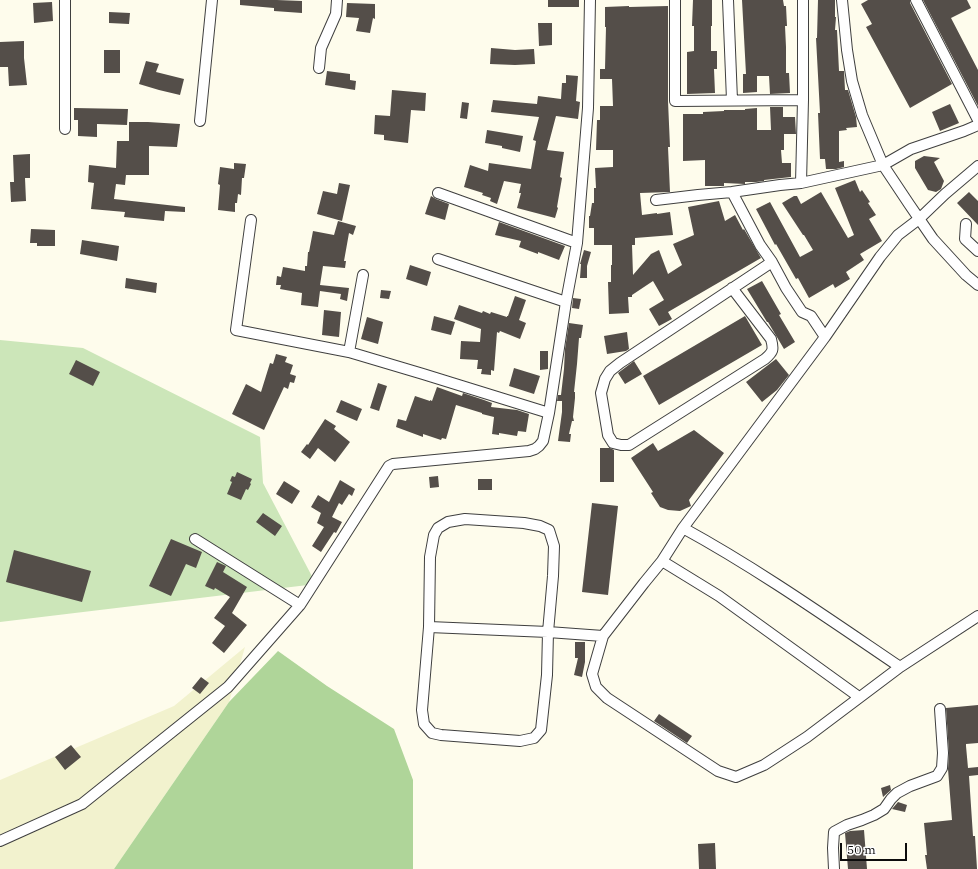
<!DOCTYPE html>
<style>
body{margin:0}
#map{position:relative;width:978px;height:869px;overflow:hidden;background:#fefcec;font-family:"IBM Plex Serif",serif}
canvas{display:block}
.scale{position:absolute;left:840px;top:843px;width:67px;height:18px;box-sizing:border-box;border:2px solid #0c0c0c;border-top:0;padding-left:5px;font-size:12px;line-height:14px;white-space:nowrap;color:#0c0c0c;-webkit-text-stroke:3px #fff;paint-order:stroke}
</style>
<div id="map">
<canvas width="978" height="869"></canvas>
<div class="scale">50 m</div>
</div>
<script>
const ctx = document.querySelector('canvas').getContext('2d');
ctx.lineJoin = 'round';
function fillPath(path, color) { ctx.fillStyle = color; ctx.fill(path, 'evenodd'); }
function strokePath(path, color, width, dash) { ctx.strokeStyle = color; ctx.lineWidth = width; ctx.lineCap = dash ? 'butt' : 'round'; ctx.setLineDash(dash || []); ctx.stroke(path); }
fillPath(new Path2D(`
 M245,647L229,702L114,869H0V780L174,706Z`), '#f2f2ce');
fillPath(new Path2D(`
 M0,340L83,348L260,437L263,483L316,584L0,622Z`), '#cce6b9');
fillPath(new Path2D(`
 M278,651L327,686L394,729L413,780V869H114L229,702Z`), '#afd599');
fillPath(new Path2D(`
 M240,0H277L302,1V13L274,11V8L240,5Z
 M548,0H579V7H548Z
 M693,0H712V26H711V51H717V69H714L715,93L687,94V52L694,51V26H692Z
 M742,0H783L784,6H786L787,26H785L786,47V73H789L790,93L770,94L769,76H757V92L743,93V74H746Z
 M818,0H835V17H836L835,30H837L839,71H844L845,90H848L856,117L857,127L846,128L847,130L839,131V162L844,161V167L836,169H826L825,159H820L818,113H820L816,38H817Z
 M868,0H910V3L952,84L910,108L866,27L872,24L861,4Z
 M923,0H967L971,8L951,18L978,70V106Z
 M52,2L53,21L34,23L33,3Z
 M347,3L375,4V19L373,18L370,33L356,31L359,18L346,17Z
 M629,6V7L668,6V101L670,147H668L670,192L640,193L642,215L657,213V214L670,212L673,235L635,238V245H632L633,275L651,254L659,250L668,274L682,265L673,244L694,235L688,207L719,201L725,221L735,215L743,230L744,229L761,258L668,312L672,319L659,326L649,309L664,300L653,281L632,295V297H628L629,313L609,314L608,282H611V265H612V245H594V228H589V216H590L592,203H594V188H596L595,168L613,167V150H596L597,120H600V106H613L612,79H600V69H605L606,27H605V7Z
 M109,12L130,13L129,24L109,23Z
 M538,23H552V45L539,46Z
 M24,41V58L27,85L9,86L8,67H0V42Z
 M491,48L515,50L534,49L535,64L515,65L490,64Z
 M104,50H120V73H104Z
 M146,61L159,64L156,72L184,79L180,95L159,90L139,84Z
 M327,71L350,74V80L356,81L355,90L325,85Z
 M566,75L578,76L576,101L580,102L578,119L556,116L547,150L564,152L560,177L562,178L557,207L558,208L555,218L517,208L521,193H519L521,184L504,181L497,204L490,201L491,198L482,195L483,193L464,187L470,165L488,171L489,163L531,169L536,141L533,140L539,117L491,112L493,100L537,104L538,96L561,99L562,83H566Z
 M392,90L426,93L425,111L411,110L408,143L384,140V135L374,134L375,115L390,116Z
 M462,102L469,103L467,119L460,118Z
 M950,104L959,123L940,131L932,112Z
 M770,107H783V117H795L796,134H784V150H781L782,163H791V177L764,180V181L756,182H745V184L724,183V186H705V160L683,161V114H703V112L724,111V110H745V109L757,108V130H771Z
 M74,108L128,109L127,125L97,124V137L78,136V120H74Z
 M129,122H148L180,124L177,147L149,146V175H126L125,185L116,184L114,199L185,207V212L165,211L164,221L124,217L125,212L91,209L94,183L88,182L89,165L116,168L117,141H129Z
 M487,130L523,136L520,152L502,148V146L485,143Z
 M30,154V178H25L26,201L11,202L10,182H14L13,155Z
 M924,156L940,158L934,162L944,181L941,189L936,192L928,190L915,168V161Z
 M234,163L246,164L244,178H242L241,195L238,194L237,203H235V212L218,210L220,185L218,184L220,167L234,169Z
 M855,180L860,192L862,190L870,202L868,203L876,215L869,219L882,241L860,254L864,260L846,272L850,279L835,288L833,284L809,298L798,278L796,279L776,244L775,245L756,209L770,202L800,257L813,250L804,235H803L782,203L794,196H797L801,204L821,192L848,238L854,235L835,188Z
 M339,183L350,185L342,221L317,214L323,191L337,194Z
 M969,192L978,201V225L957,203Z
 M431,196L436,199L449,204L445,220L425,214Z
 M338,221L356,226L353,235L349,233L344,261H346L345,268L323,266L320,285L349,288L347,301L340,299L341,294L320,291L318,307L301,305L302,293L280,289L281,285H276L277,276L281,277L283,267L305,271V266H307L308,252H309L313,231L334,235Z
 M499,222L565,246L559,260L538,252V254L519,247L521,241L495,235Z
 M31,229L55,230V246H37V243H30Z
 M82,240L119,246L117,261L80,254Z
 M584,250L591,252L587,266V278H580L581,264H580Z
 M410,265L431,272L427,286L406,279Z
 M126,278L157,283L156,293L125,288Z
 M762,281L781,314L779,315L795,342L784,349L768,322H767L747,289Z
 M381,290L391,291L389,299L380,298Z
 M515,296L526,300L519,320L526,323L520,339L500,331L499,333L497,332L494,371L491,370V375L481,374L482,369H477L478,360L460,359L461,341L480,342L481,329L454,319L459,305L482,313L483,311L490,314L491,312L507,317V316H508Z
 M573,298L581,299L579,309L572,308Z
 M324,310L341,312L339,337L322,335Z
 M434,316L455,322L451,335L431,330Z
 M745,316L762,345L659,405L643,376Z
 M367,317L383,322L378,344L361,339Z
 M569,323L583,325L581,338H579L577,364L574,392H575V398L573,417L574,421H572L569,434H571L570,442L558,441L562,412V401H557L558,395H561L564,369L565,349Z
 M627,332L629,349L626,351L607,354L604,336Z
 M540,351H548V369L540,370Z
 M276,354L287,357L285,362L293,365L290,374L296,376L294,383L290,382L288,389L284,387L264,430L232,414L246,384L261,392L270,363L273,364Z
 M776,359L789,375L777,390L762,402L746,382Z
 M76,360L100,372L93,386L69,374Z
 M634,361L642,374L625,384L618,373Z
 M514,368L540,376L534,394L509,386Z
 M378,383L387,386L379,411L370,408Z
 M437,387L462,396L463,393L484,400L492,403L491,407L517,410L529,414L526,432L518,431L517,436L499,433V435L492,434L494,417L482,414V413L456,405L446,439L442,438L441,440L423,434V437L396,427L398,419L406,421L415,396L430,401V400L432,401Z
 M341,400L362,409L357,421L336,412Z
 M325,419L336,426L334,429L350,442L335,462L318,448L310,459L301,452L307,444L308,445Z
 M694,430L724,453L689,500L691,506L680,511L668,510L660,507L651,493L653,492L631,458L653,443L658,451Z
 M600,448H610L614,450V482H600Z
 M237,472L252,479L250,483L251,484L248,490L246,489L241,500L227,494L232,482L230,481L232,476L235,477Z
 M438,476L439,487L430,488L429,477Z
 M478,479H492V490H478Z
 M340,480L355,489L352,496L349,494L342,505L339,503L332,517L342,522L336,533L334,532L321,552L312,546L324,527L317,523L321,513L311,507L318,495L329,502Z
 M284,481L300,491L292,504L276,494Z
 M592,503L618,506L608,595L582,592Z
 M263,513L282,526L275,536L256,522Z
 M171,539L202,552L196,568L186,564L171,596L149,586Z
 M14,550L91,571L82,602L6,582Z
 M217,562L226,566L223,572L247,587L232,613L247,625L224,653L212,643L225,626L214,618L230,597L215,588L214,590L205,586Z
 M575,642H585V662L582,677L574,675L578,658H575Z
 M201,677L209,683L200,694L192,688Z
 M978,705V743L966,744V746L968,768L978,767V775L969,776L973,836H975L977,869H927L925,855H927L924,823L952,820L948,769L949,753L946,708Z
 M659,714L692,736L687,743L654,721Z
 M71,745L81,757L65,770L55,757Z
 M890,785L891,790L883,797L881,788Z
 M898,802L907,805L905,812L892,809Z
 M864,830L867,869H848L845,833L850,831Z
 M715,843L716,869H699L698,844Z`), '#544e49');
const minor = new Path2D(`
 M65,0V129
 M675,0V101L803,100
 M728,0L732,100
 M842,0L847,50L852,81L862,115L883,165L909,204L933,239L966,275L978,285
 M916,0L978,120
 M319,68L321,48L336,14L337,0
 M200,121L212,0
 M801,183L803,100V0
 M732,192L760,245L772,262L786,288L802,312L811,316L825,337
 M438,193L577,243
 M656,200L698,195L732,192L780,185L801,183L883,165L911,149L964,131L978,125
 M251,220L236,330L349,352L423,374L549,413
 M966,224L965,239L978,251
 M438,259L566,302
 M732,288L771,339C774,350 773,352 765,359L629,445H621L613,443L608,435L601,393L605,379L610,371L620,363L772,262
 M349,352L363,275
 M465,519L524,523L540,526L549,530L554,546L553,576L548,632L547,675L541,730L534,738L520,741L441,735L432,733L424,724L422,710L429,627L430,557L434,535L438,528L448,522Z
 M683,528C758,569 829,619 900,667
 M195,539L300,605
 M662,561L683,528L825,337L880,257L898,235L919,219L945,194L978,166
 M429,627L548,632L603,636
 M859,697L719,596L662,561L644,583L603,636L592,674L596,687L607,698L718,771L736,777L764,765L807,737L900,667L978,616
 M0,841L82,804L228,687L300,605L389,466L393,464L529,451L535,449L539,446L543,441L549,413L566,302L577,243L588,108L590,0
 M834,869L833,848L834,832L847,825L862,820L874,815L884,809L891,799L897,793L910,786L937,776L942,768L943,753L940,709`);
strokePath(minor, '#3f3f3f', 12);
strokePath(minor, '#fff', 10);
</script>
